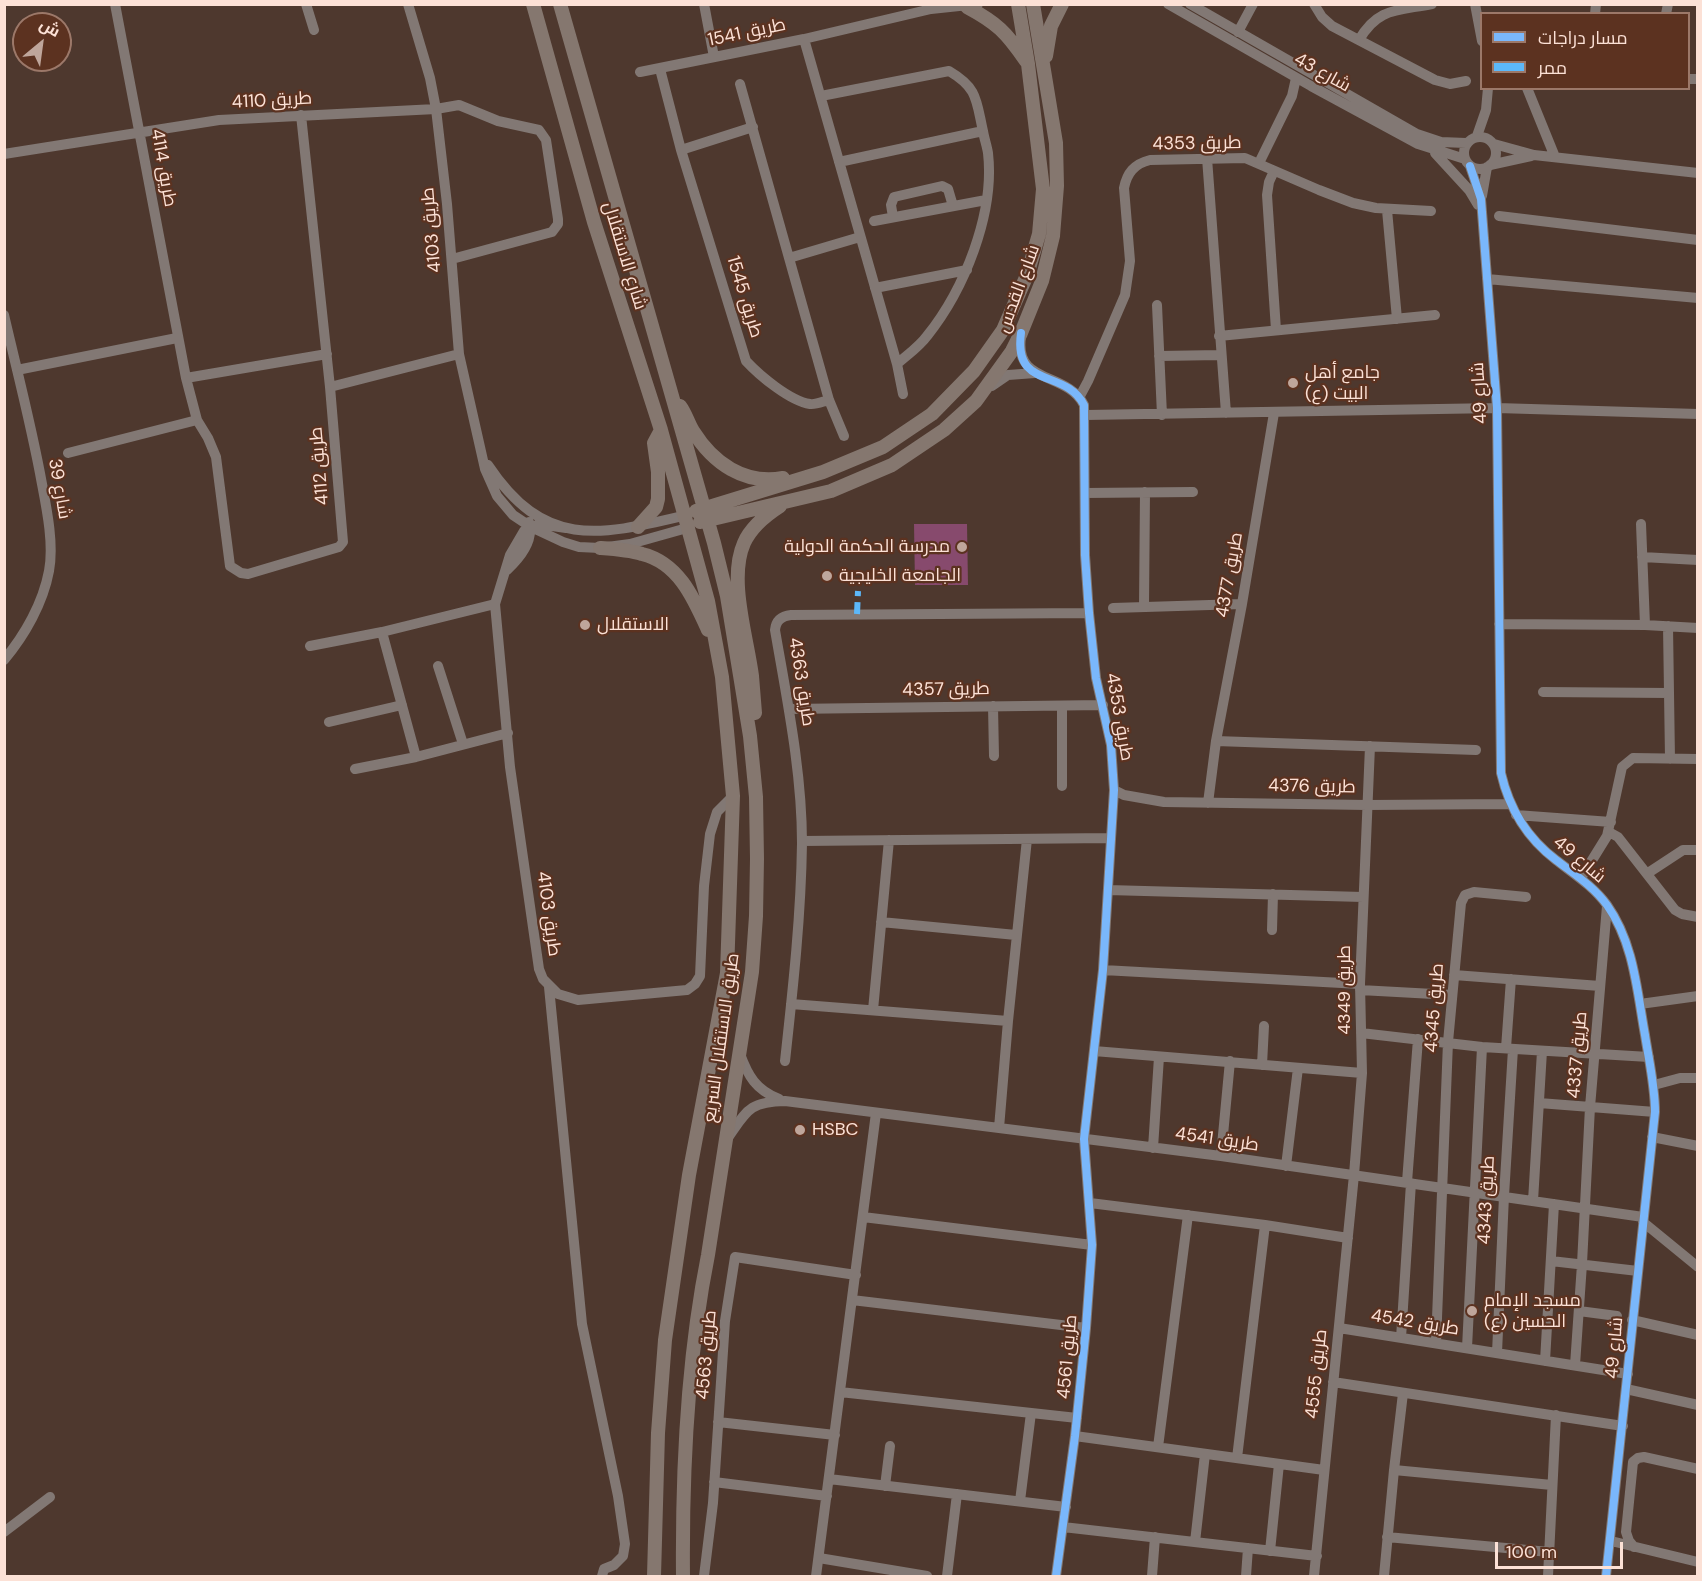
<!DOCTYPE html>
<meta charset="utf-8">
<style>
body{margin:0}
#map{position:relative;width:1702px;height:1581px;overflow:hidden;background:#4e382e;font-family:"DM Sans",Cairo,sans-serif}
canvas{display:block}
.frame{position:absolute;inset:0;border:6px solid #fce1d6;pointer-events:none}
.legend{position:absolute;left:1480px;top:12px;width:210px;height:78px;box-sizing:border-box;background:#5c3220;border:2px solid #9c7869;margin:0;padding:8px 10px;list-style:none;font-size:18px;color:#fce1d6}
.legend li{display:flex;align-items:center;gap:12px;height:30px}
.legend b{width:30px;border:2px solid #9c7869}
.north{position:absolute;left:12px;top:12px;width:60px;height:60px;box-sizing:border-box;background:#5c3220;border:2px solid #9c7869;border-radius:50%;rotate:29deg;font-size:16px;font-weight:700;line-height:24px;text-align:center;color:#fce1d6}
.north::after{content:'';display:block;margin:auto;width:21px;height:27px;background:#bfa69b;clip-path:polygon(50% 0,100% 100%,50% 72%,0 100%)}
.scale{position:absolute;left:1495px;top:1542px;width:128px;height:27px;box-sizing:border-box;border:3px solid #fce1d6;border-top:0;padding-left:8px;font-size:18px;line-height:21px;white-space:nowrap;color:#fce1d6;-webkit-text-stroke:4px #5c3220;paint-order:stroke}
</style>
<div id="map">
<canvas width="1702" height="1581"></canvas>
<div class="frame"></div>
<ul class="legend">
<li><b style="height:8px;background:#7ab7fb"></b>مسار دراجات</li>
<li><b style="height:8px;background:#5cb8fa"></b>ممر</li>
</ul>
<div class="north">ش</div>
<div class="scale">100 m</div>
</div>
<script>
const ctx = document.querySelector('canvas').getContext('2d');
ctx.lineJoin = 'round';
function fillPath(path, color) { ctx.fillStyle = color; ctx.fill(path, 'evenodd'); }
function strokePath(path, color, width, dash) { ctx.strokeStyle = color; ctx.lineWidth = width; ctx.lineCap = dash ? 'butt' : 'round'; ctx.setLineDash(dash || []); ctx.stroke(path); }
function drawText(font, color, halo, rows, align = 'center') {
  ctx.font = font + ' "DM Sans",Cairo,sans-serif'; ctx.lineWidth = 4.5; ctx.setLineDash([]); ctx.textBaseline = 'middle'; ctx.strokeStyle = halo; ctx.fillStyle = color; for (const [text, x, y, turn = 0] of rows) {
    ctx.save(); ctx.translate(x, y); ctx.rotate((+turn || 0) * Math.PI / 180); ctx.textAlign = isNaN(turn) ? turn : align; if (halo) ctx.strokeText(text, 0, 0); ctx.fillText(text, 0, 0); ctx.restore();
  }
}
fillPath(new Path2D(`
 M914,524H967L968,585H915Z`), '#874a6d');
strokePath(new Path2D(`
 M115,4L186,378L197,420L208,438L216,457L230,566L241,573L248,574L339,547L343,542L330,387L301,115
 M306,4L314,30
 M408,4L430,78L436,109L447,204L459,354L485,469L497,496L513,515L531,527L563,542L579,547L600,548L630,544L687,528
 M704,4L714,57
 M1168,4L1311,86L1418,144L1465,159
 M1190,4L1417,134L1441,142L1466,143
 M1314,4L1322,17L1332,26L1435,80L1450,84L1466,81
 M1475,4L1482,41
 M1595,14L1596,4
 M1666,14L1668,4
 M1238,32L1253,4
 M804,39L897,364L903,394
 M1359,40C1378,7 1398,11 1432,4
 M660,69L681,150L746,361C760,376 790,401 810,404C816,405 824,401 829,400
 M640,72L804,39L931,9L978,4
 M1688,79H1698
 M740,84L829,400L844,436
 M1527,88L1555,157
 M821,96L949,71C978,88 976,100 983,131C984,138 987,146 988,153C995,214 964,290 927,336C919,347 907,355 897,364
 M1477,136L1486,110L1488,88
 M1464 153a16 16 0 1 1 32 0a16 16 0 1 1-32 0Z
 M1494,144L1534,155L1698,173
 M681,150L753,127
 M1435,153L1469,190L1478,205
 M4,154L219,120L436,109L459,105L498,121L539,130L546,140L558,219V224L552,232L452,259
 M1207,158L1226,413
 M839,162L983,131
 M1259,163L1292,96L1296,78
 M1490,165L1531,156
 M1470,166L1481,199L1497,408L1501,773C1509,808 1527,838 1556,860C1574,874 1593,886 1607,905C1634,943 1637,991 1645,1035C1649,1061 1655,1086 1655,1112L1606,1576
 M1274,171L1269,182L1267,195L1276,330
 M1482,196L1487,167
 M1387,210L1397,319
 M1499,216L1698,240
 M893,217L891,205L894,197L942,186L948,189L953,206
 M874,221L986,200
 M789,258L860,237
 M1487,279L1698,298
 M875,288L967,270
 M1157,305L1162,415
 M4,315C17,371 32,428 42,484C47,510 54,545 49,571C43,603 25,635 4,660
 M1219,336L1435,315
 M1021,337C1014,385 1067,371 1084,405L1085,555L1089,613L1096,678L1111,745L1114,790L1103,970L1084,1139L1092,1245L1086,1328L1075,1436L1056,1576
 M1159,356L1220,355
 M17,370L177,338
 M186,378L327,354
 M992,386L1008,375L1035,373
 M330,387L459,354
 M1080,396L1088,381L1125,295L1130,261L1124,188C1127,173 1134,164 1150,160L1245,158L1319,190L1353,203L1376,208L1431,211
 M1086,415L1497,408L1698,414
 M68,453L197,420
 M488,465C544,549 598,536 683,516
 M1085,493L1193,492
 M1641,524L1645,625
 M566,528L539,524L524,531L510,555L495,604L510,767L539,969L543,979L558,994L578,1000L687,990L695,984L700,976L704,886L710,834L717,812L733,796
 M1642,557L1698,560
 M507,570C520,558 534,540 529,522
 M1144,607L1145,492
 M1113,608L1242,604
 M1499,624L1645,625L1698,628
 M1668,626L1670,759
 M382,632L416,757
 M310,646L382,632L495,604
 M438,666L463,744
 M1543,692L1669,693
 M993,706L994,756
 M1062,706V786
 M789,709L1103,705
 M329,722L402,705
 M1216,741L1476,750
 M355,769L416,757L508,733
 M1114,790L1124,795L1164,802L1367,805L1511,804
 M1208,803L1216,741L1242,604L1274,413
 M1516,815L1611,822
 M1609,832L1618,837L1675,910L1682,914L1698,917
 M802,841L1111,838
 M1648,873L1683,850H1698
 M1581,878L1607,836L1622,767L1633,758L1698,759
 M1108,890L1363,897
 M881,922L1016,935
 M1272,930L1273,894
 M1103,970L1360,984
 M1454,975L1600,986
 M549,987L582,1324L618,1496L625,1544L623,1556L614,1565L604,1569L602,1576
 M1360,990L1452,995
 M791,1004L1008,1021
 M1640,1004L1698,996
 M873,1010L889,840
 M1361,1033L1482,1047L1649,1057
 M1506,1048L1511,979
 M1094,1051L1362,1073
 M740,1054C748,1076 756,1090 779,1099
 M785,1061C793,988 801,916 802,843C802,772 787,700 775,630C776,620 782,616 791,615L1089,613
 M1262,1065L1264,1026
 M1654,1085L1680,1078H1698
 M1539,1103L1655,1112
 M999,1128L1008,1021L1027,839
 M1652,1137L1698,1146
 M727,1139C747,1111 748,1102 785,1101L1221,1156L1643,1217
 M1153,1148L1159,1057
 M1221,1156L1230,1061
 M1286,1166L1298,1068
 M1407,1182L1418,1039
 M1533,1201L1542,1051
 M1090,1203L1265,1225L1348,1238
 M863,1217L1092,1245
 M1643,1222L1698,1267
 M1551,1261L1638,1271
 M852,1300L1086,1328
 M1579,1311L1617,1316
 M1632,1320L1698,1335
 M1339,1328L1628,1374
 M1401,1338L1411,1183
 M1436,1343L1448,1042L1461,903L1465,895L1474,892L1526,897
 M1467,1348L1482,1047
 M1497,1353L1504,1196L1513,1049
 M1545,1361L1554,1204
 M1575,1365L1582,1264L1590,1107L1607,906
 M1333,1382L1623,1426
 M1626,1389L1698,1405
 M840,1392L1077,1418
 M718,1422L835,1435
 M1075,1436L1324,1470
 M1158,1447L1188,1215
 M1237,1458L1265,1225
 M1394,1470L1552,1485
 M829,1479L1066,1507
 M714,1482L827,1496
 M885,1486L890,1446
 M1020,1501L1031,1413
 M1063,1527L1317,1556
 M4,1532L50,1497
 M1387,1537L1549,1552
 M1611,1541L1698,1562
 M1195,1542L1205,1454
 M1634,1547L1629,1541L1626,1532L1633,1462L1638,1458L1644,1457L1698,1469
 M1270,1551L1279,1464
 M819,1558L927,1576
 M704,1576L713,1503L725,1321L735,1257L856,1275
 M816,1576L876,1113
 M947,1576L957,1494
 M1152,1576L1155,1537
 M1246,1576L1248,1548
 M1314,1576L1354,1175L1362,1073L1360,984L1370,746
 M1384,1576L1394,1470L1403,1393
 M1548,1576L1556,1415`), '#827874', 10);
strokePath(new Path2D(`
 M533,4L594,222L661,430L708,601L722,677L733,796L727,973L689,1175L665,1340L658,1433L654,1576
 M560,4L714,543L727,596L750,736L756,797L757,859L756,916L752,972L708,1255C687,1360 682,1469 683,1576
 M967,7C997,23 1006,32 1026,61
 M1046,56L1051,26L1062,4
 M680,406C686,414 688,423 693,431C713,463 744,485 783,478
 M696,511L823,472L883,447L932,414L974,371L1003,330L1027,275L1039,234L1043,189L1028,64L1018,4
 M700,522L831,491L892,465L944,430L976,401L1012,351L1021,333L1042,281L1053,236L1057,186L1056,143L1033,4
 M638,527L656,507L658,499V472L654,443L661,430
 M600,548C614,549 629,550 642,554C679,563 694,599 708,630
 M755,713C754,701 753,688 752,676C747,637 728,579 744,543C751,527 766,515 780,506`), '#85776f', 14);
strokePath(new Path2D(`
 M857,614L858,591`), '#5cb8fa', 6, [12, 6]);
strokePath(new Path2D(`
 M1470,166L1481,199L1497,408L1501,773C1509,808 1527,838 1556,860C1574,874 1593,886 1607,905C1634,943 1637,991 1645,1035C1649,1061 1655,1086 1655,1112L1606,1576
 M1021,333C1013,390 1065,368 1084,405L1085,555L1089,613L1096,678L1111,745L1114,790L1103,970L1084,1139L1092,1245L1086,1328L1075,1436L1056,1576`), '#7ab7fb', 8);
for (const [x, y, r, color] of [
 [1293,383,6,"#bfa69b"],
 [962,547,6,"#bfa69b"],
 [827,576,6,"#bfa69b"],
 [585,625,6,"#bfa69b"],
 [800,1130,6,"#bfa69b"],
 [1472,1311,6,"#bfa69b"]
]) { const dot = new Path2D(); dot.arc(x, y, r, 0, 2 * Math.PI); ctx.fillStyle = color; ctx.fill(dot); strokePath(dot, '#5c3220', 2); }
drawText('18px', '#fce1d6', '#5c3220', [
 ["طريق 1541",747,33,-12],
 ["شارع 43",1322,73,29],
 ["طريق 4110",272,101,-3],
 ["طريق 4353",1197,144,-1],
 ["طريق 4114",163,168,80],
 ["طريق 4103",432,230,-95],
 ["شارع الاستقلال",624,256,73],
 ["شارع القدس",1019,289,-70],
 ["طريق 1545",744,297,73],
 ["شارع 49",1480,393,-93],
 ["طريق 4112",320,466,-95],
 ["شارع 39",59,489,80],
 ["طريق 4377",1230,575,-80],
 ["طريق 4363",801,682,81],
 ["طريق 4357",946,690,-1],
 ["طريق 4353",1119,717,80],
 ["طريق 4376",1312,787,1],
 ["شارع 49",1579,860,40],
 ["طريق 4103",548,914,82],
 ["طريق 4349",1345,990,-90],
 ["طريق 4345",1435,1008,-86],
 ["طريق الاستقلال السريع",722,1038,-82],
 ["طريق 4337",1578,1055,-85],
 ["طريق 4541",1217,1140,8],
 ["طريق 4343",1487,1200,-87],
 ["طريق 4542",1415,1323,9],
 ["شارع 49",1615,1348,-85],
 ["طريق 4563",707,1355,-85],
 ["طريق 4561",1068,1357,-85],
 ["طريق 4555",1317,1374,-84]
]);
drawText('18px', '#fce1d6', '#5c3220', [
 ["جامع أهل",1305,373],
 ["البيت (ع)",1305,394],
 ["مدرسة الحكمة الدولية",950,547,"right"],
 ["الجامعة الخليجية",839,576],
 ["الاستقلال",597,625],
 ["HSBC",812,1130],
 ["مسجد الإمام",1484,1301],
 ["الحسين (ع)",1484,1322]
], 'left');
</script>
